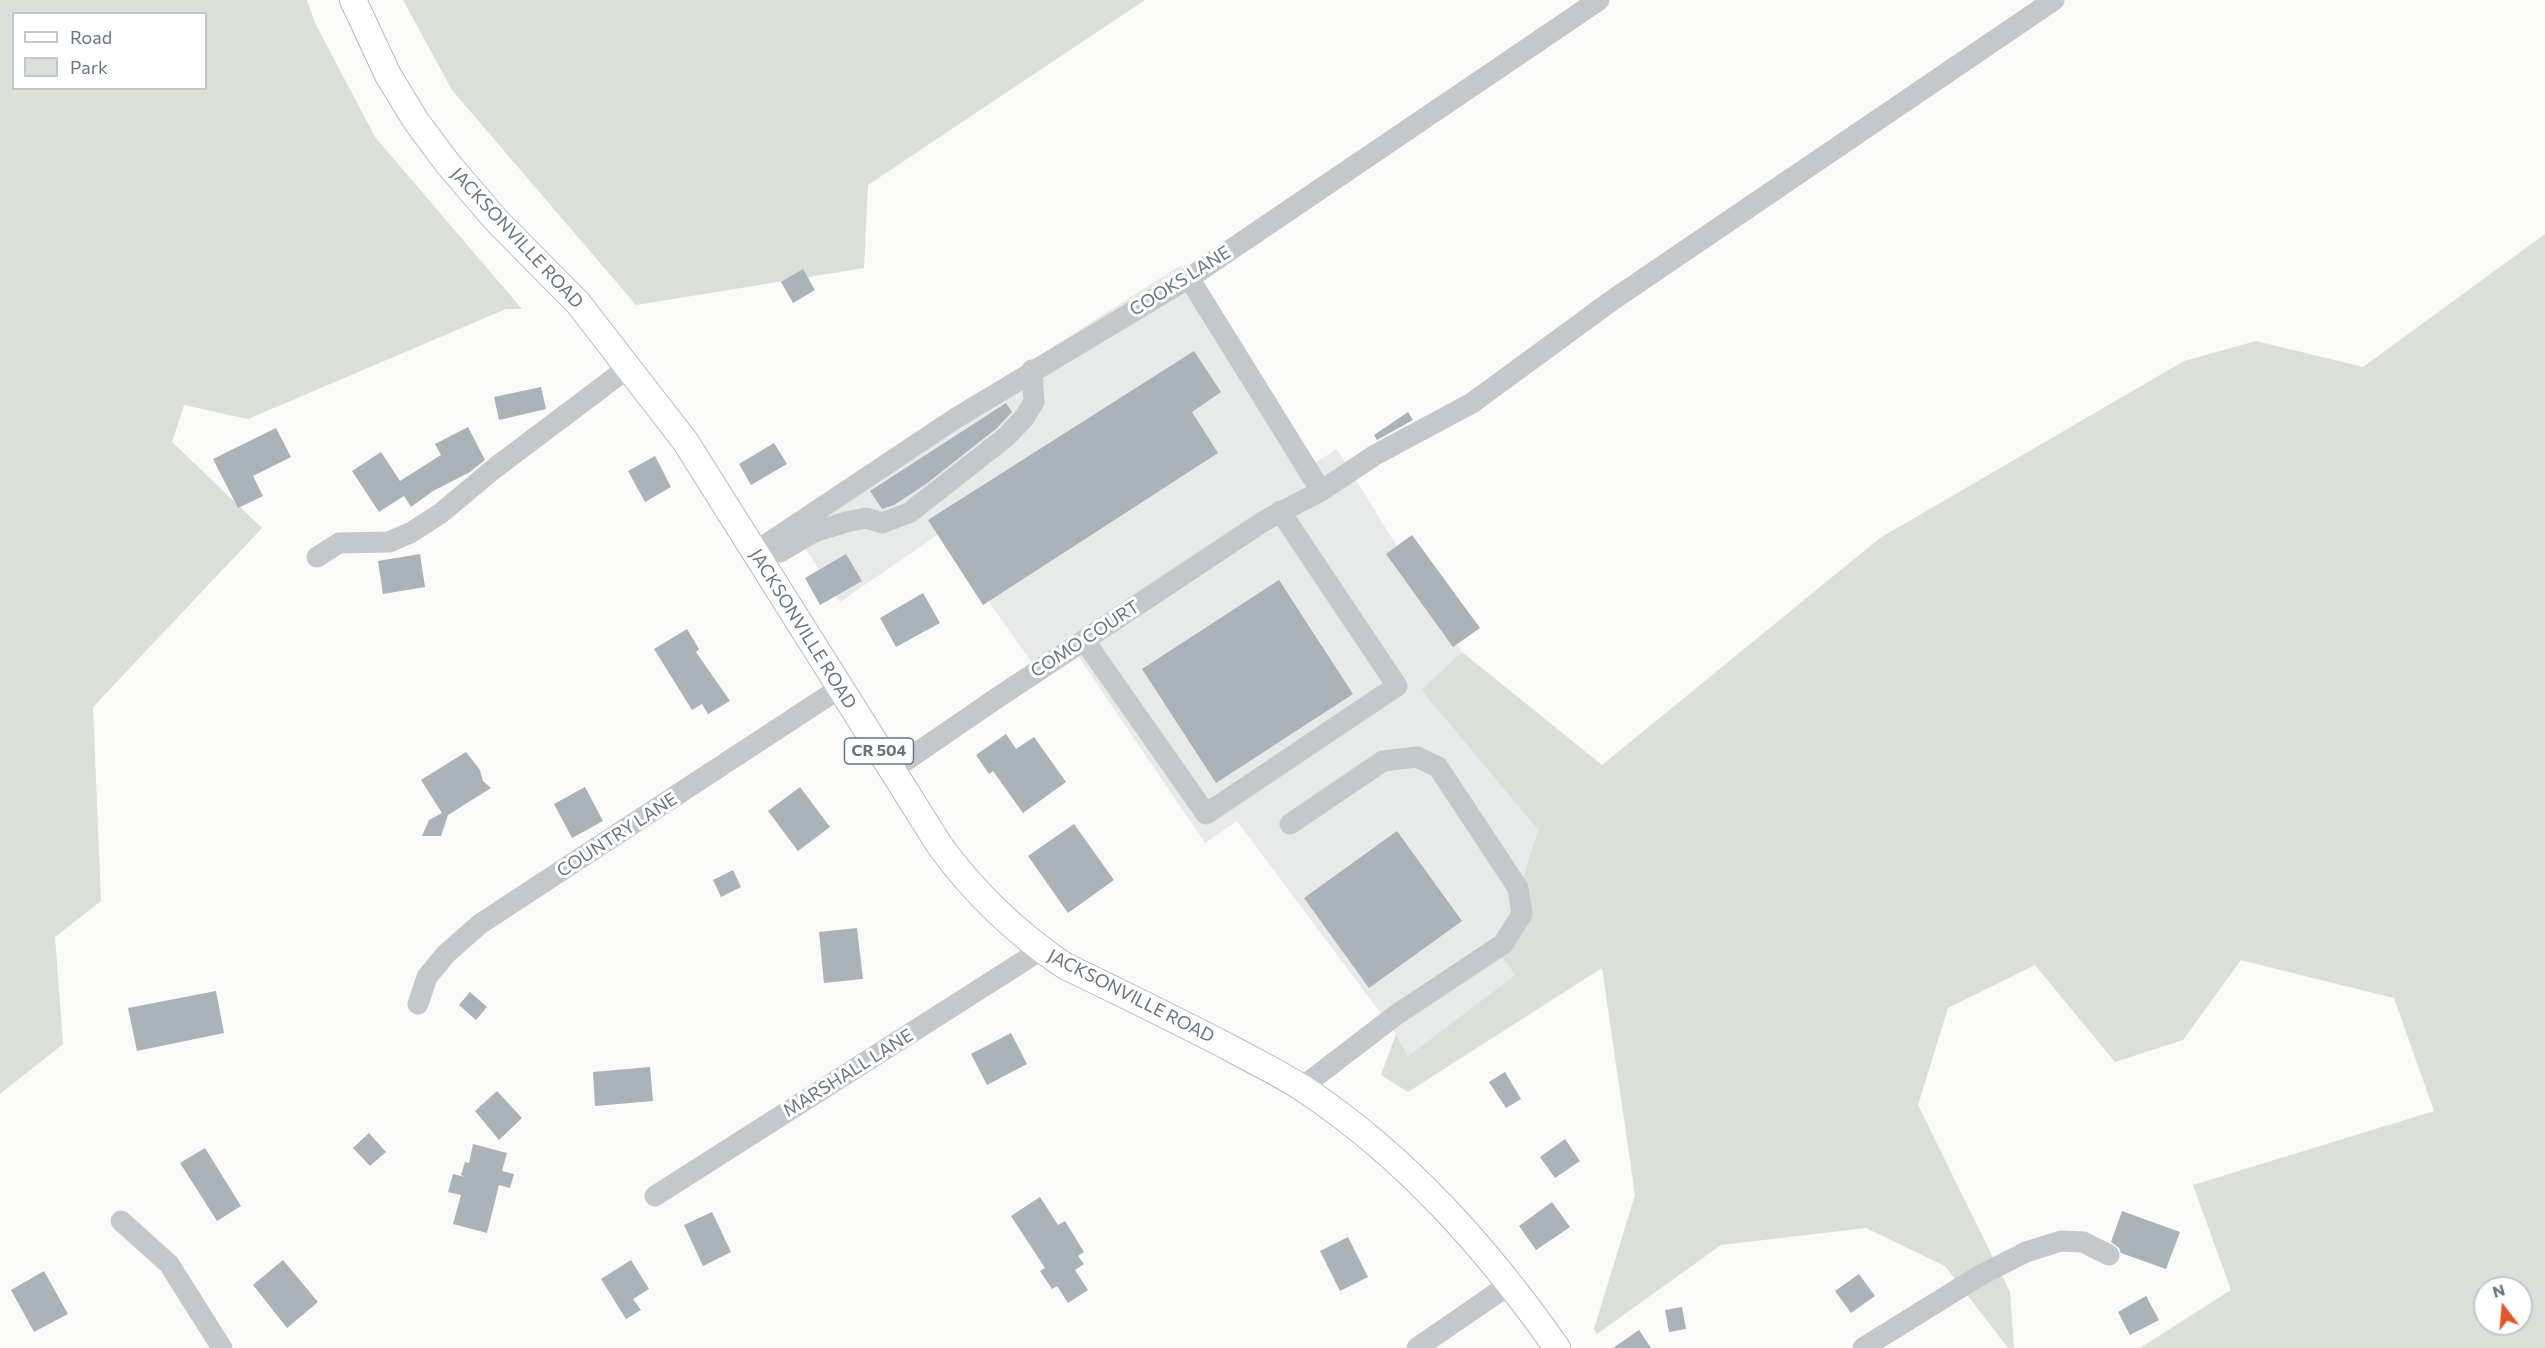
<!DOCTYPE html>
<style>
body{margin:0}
#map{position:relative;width:2545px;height:1348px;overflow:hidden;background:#fafaf8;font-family:Commissioner,sans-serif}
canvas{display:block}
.legend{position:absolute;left:12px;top:12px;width:195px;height:78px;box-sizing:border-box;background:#fff;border:2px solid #c1c8cd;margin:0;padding:8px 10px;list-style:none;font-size:18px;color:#657683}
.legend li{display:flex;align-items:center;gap:12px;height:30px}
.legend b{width:30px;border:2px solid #c1c8cd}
.north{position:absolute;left:2473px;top:1276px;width:60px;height:60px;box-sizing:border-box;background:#fff;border:2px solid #c1c8cd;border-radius:50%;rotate:344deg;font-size:16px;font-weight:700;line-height:24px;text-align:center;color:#657683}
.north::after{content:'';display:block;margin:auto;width:21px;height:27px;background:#e4572e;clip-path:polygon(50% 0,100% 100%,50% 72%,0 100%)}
</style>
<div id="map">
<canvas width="2545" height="1348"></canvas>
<ul class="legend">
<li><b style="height:8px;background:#fff"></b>Road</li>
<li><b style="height:16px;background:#dadfd7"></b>Park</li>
</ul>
<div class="north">N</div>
</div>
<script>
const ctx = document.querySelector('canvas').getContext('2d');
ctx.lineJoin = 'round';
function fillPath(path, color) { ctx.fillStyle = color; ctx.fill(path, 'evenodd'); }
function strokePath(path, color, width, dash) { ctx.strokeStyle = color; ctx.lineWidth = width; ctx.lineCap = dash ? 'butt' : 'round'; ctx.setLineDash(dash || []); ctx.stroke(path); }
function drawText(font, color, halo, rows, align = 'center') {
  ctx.font = font + ' Commissioner,sans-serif'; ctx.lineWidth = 6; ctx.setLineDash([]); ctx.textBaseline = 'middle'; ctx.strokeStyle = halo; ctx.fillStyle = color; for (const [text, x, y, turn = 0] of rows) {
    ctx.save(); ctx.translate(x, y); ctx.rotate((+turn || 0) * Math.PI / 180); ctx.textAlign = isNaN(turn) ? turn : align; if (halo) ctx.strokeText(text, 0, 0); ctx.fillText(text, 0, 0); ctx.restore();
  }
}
fillPath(new Path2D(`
 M1181,265L1313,464L1337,449L1462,652L1421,690L1538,830L1499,953L1515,975L1408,1056L1396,1034L1237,821L1205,843L1074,650L1040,674L940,533L840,602L790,524L922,430Z`), '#e8e9e9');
fillPath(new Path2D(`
 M0,0H307L315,23L375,137L522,309H506L248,419L184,405L172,442L262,528L93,707L101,901L55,937L63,1044L0,1094ZM14,14H206V88H14Z
 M403,0H1145L868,185L864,268L636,305L452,90Z
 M2545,234V1348H2140L2231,1290L2193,1185L2434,1111L2394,998L2241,960L2183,1040L2115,1062L2035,965L1948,1008L1918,1105L2010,1292L2014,1348H2008L1945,1266L1866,1228L1721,1245L1597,1334L1594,1329L1635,1195L1602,968L1408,1092L1381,1075L1396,1034L1408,1056L1515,975L1499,953L1538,830L1421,690L1462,652L1602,765L1880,538L2184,361L2256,341L2363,367ZM2485,1288H2521V1324H2485Z`), '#dadfd7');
fillPath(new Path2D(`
 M803,269L815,290L793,303L781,282Z
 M1194,351L1221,392L1192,412L1218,453L983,605L928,520Z
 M541,387L546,409L499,420L494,397Z
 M1006,403L1012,412L997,428L926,484L894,505L882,509L870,491Z
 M1408,412L1413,420L1377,440L1374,435Z
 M468,427L485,460L470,472L433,491L411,507L404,496L379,512L352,471L381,452L400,481L441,455L435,444Z
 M276,428L291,457L253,476L263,496L238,508L213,459Z
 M774,443L787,464L751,485L739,464Z
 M655,456L671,487L645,502L628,471Z
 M1412,535L1480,628L1453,647L1386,554Z
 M420,554L425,587L383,594L378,561Z
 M846,554L862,581L820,605L805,578Z
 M1279,580L1353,694L1216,783L1142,669Z
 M923,593L940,623L896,647L880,618Z
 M687,629L699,649L696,652L730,701L708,714L702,704L692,710L654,649Z
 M1006,734L1016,749L1034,737L1066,782L1023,813L993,771L989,774L976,755Z
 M466,752L480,770L483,781L491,788L448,815L441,836H422L429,820L442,813L421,780Z
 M585,787L603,821L572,838L554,804Z
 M800,787L830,827L798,851L768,811Z
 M1074,824L1114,880L1068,913L1028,856Z
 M1397,831L1462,921L1369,988L1304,898Z
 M733,870L741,887L721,897L713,880Z
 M857,928L863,979L824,983L819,932Z
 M216,991L224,1033L137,1051L128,1008Z
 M470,992L487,1007L476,1020L459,1005Z
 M1011,1033L1027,1064L987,1085L971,1054Z
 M650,1067L653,1101L595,1106L593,1072Z
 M1505,1072L1521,1099L1506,1108L1489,1082Z
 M497,1091L522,1118L499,1140L475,1111Z
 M369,1133L386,1152L370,1166L353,1148Z
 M1565,1139L1580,1161L1555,1178L1540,1157Z
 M473,1144L507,1153L502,1171L514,1174L510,1188L499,1185L487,1233L453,1224L461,1195L448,1192L453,1174L465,1177L461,1175L465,1162L469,1163Z
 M205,1148L241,1206L217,1221L180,1163Z
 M1040,1197L1058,1225L1065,1221L1084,1252L1078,1256L1084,1264L1075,1270L1088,1290L1068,1303L1057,1286L1052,1289L1040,1271L1045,1268L1011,1216Z
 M1552,1202L1570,1227L1536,1250L1519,1226Z
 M2122,1211L2180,1232L2166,1269L2121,1253L2119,1248L2111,1242Z
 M712,1212L731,1252L703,1266L684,1225Z
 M1348,1237L1368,1277L1340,1291L1320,1251Z
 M283,1260L318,1302L287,1328L253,1285Z
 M631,1260L649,1289L633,1299L641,1310L626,1319L601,1279Z
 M44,1271L68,1314L34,1332L11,1290Z
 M1859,1274L1875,1296L1851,1313L1835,1291Z
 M2146,1296L2159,1320L2130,1335L2118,1312Z
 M1682,1307L1686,1329L1669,1332L1665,1310Z
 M1639,1330L1651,1348H1613Z`), '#aab3b9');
const major = new Path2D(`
 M353,0L388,75L416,121L448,164L496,220L578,303L685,441L940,846C975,894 1016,933 1065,966C1121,993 1177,1020 1232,1049C1256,1062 1281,1074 1304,1089C1406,1157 1487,1248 1557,1348`);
strokePath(major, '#b5babe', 28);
strokePath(new Path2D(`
 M1189,278L1321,491
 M755,552L956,418L1189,278L1599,0
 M780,552L814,532L846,522L866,518L882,523L909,513L1006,437L1024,418L1034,402L1032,370
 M317,557L339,543L389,542L412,532L441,513L495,468L629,367
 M1084,640L1206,814L1397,686L1280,511
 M892,770L997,698L1264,521L1321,491L1375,455L1472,403L1614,299L2054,0
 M1290,824L1383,761L1417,757L1438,767L1518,888L1522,914L1503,944L1396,1015L1302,1087
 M418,1004L427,977L446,954L480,924L840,688
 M655,1196L1041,950
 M121,1221L169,1264L222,1348
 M1417,1348L1510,1284
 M1863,1348L1979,1276L2026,1252L2061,1241L2083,1242L2109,1255`), '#c3c8cc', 21);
strokePath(major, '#fff', 26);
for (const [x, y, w] of [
 [879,751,69]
]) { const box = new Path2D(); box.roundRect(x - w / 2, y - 13, w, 26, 4.5); ctx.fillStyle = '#fff'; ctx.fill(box); strokePath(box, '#657683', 1.5); }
drawText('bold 16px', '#657683', null, [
 ["CR 504",879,751]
]);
drawText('18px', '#657683', '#fff', [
 ["JACKSONVILLE ROAD",517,238,47],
 ["COOKS LANE",1180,281,-32],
 ["JACKSONVILLE ROAD",803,629,58],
 ["COMO COURT",1085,639,-33],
 ["COUNTRY LANE",617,835,-33],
 ["JACKSONVILLE ROAD",1131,996,27],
 ["MARSHALL LANE",848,1073,-32]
]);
</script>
